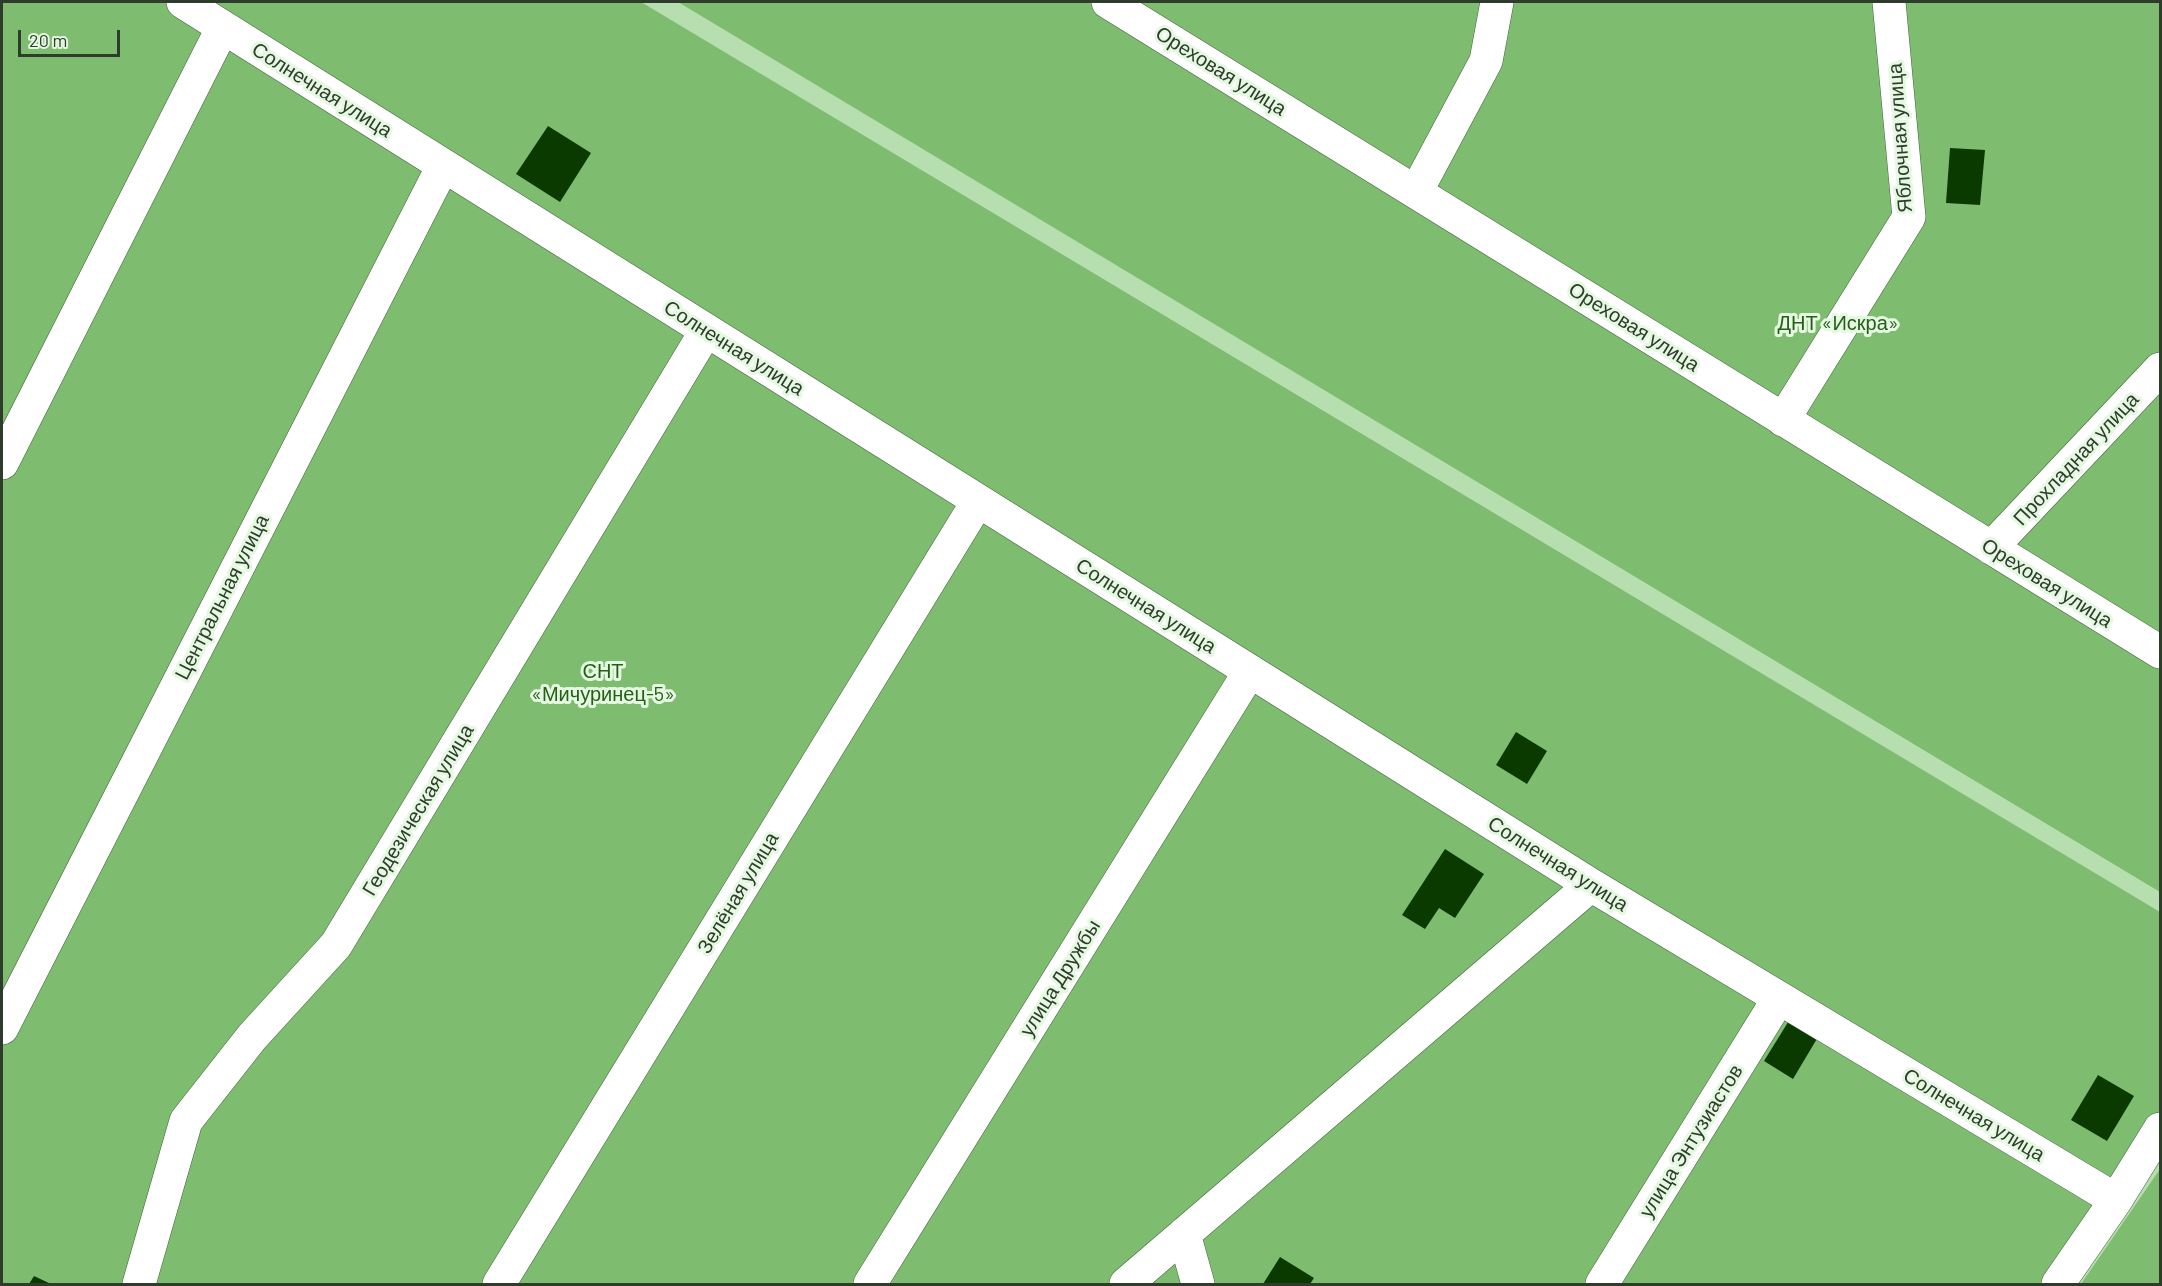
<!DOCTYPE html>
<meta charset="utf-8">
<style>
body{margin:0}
#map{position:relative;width:2162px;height:1286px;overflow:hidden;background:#b7deaf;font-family:Barlow,sans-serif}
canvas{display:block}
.frame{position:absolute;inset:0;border:3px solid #2e3d2b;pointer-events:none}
.scale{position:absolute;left:18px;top:30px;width:102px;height:27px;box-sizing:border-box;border:3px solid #2e3d2b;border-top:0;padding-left:8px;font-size:18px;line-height:21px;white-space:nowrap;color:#2e3d2b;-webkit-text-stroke:4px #e5f8e1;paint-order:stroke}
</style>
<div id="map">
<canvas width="2162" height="1286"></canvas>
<div class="frame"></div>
<div class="scale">20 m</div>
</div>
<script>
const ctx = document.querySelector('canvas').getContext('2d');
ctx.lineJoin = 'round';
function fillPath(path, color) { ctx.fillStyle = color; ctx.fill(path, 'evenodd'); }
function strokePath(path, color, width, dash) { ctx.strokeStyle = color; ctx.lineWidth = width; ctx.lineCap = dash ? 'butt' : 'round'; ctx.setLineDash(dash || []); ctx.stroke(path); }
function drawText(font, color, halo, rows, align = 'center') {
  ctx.font = font + ' Barlow,sans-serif'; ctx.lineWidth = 6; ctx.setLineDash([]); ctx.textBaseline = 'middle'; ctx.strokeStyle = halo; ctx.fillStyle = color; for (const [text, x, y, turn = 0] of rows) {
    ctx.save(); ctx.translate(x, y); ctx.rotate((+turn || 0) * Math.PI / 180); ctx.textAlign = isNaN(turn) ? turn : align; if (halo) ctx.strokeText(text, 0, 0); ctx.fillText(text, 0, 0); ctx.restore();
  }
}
fillPath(new Path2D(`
 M2,2H641L2160,912V1150L2069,1284H2Z
 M678,2H2160V892Z
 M2160,1169V1284H2081Z`), '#7ebc70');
fillPath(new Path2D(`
 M548,126L591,153L560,202L516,174Z
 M1950,148L1985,150L1980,205L1946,203Z
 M1516,732L1547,751L1527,784L1496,765Z
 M1445,849L1484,874L1455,918L1439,908L1425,929L1402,915Z
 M1790,1019L1818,1037L1793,1079L1764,1061Z
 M2098,1075L2134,1096L2107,1141L2071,1120Z
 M1280,1257L1314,1278L1310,1284H1263Z
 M34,1276L51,1284H29Z`), '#0a3a00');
const minor = new Path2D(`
 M183,2L1591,885L2116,1200
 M1108,2L2160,652
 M1416,192L1486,61L1497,2
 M1783,420L1909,217L1889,2
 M2,463L223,27
 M1991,548L2160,369
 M2,1028L443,166
 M1184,1234L1198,1284
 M139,1284L186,1121L252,1037L336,945L706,331
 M499,1284L978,501
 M870,1284L1250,671
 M1126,1284L1591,885
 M1602,1284L1779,998
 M2058,1284L2116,1200L2160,1129`);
strokePath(minor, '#41633a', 34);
strokePath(minor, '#fff', 33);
drawText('20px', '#2e3d2b', '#e5f8e1', [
 ["Ореховая улица",1221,71,32],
 ["Солнечная улица",322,90,32],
 ["Яблочная улица",1900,138,-94],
 ["Ореховая улица",1634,327,32],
 ["Солнечная улица",734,348,32],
 ["Прохладная улица",2076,459,-47],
 ["Ореховая улица",2047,583,32],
 ["Центральная улица",222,597,-63],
 ["Солнечная улица",1146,606,32],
 ["Геодезическая улица",418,810,-59],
 ["Солнечная улица",1558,864,32],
 ["Зелёная улица",738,893,-59],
 ["улица Дружбы",1060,978,-58],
 ["Солнечная улица",1974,1115,31],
 ["улица Энтузиастов",1691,1141,-58]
]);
drawText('20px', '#265f18', '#e5f8e1', [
 ["ДНТ «Искра»",1838,323],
 ["СНТ",603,671],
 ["«Мичуринец-5»",603,694]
]);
</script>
